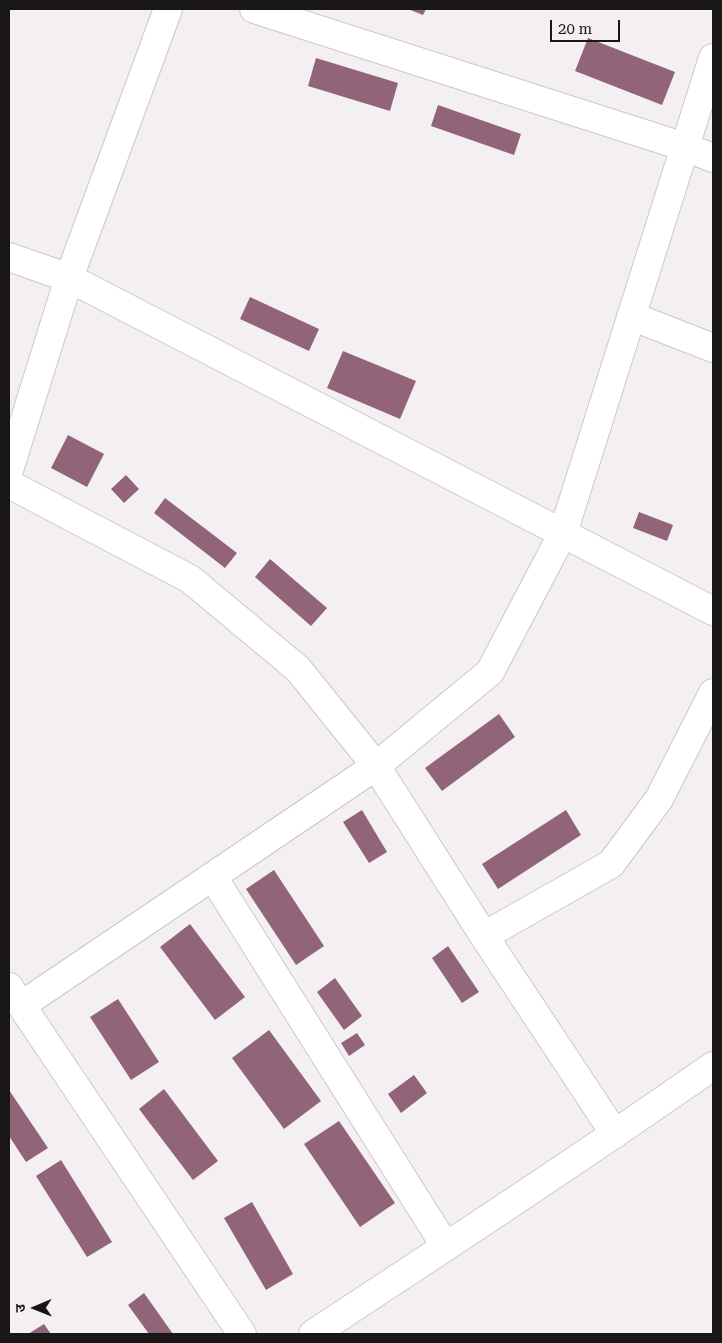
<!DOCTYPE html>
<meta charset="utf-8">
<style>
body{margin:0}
#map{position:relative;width:722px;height:1343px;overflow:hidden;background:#f4f0f2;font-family:"Roboto Serif","Noto Sans Devanagari",serif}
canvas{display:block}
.frame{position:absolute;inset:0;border:10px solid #181617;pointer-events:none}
.north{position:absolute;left:10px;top:1283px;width:50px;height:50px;-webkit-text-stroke:4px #f4f0f2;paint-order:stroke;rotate:269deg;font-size:14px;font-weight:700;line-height:20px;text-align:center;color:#181617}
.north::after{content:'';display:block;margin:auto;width:18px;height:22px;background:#181617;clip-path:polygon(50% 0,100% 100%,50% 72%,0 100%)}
.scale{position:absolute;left:550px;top:20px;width:70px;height:22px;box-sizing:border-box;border:2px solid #181617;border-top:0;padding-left:6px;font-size:15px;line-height:18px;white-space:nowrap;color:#181617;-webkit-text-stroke:4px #f4f0f2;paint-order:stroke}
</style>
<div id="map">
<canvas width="722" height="1343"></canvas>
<div class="frame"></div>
<div class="north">उ</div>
<div class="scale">20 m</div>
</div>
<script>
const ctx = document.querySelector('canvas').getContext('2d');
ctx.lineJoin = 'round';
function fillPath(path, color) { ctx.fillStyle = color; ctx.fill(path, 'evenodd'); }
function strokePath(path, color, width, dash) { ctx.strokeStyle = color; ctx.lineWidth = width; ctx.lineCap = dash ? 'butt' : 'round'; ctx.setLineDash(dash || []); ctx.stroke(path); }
fillPath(new Path2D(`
 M408,9H426L423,15Z
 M588,38L675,72L662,105L575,71Z
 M316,58L398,83L390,111L308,86Z
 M438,105L521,134L514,155L431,126Z
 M250,297L319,329L309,351L240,319Z
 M343,351L416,381L400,419L327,388Z
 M68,435L104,454L87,487L51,468Z
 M126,475L139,489L124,503L111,489Z
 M165,498L237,553L225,568L154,513Z
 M639,512L673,525L667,541L633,528Z
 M270,559L327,608L311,626L255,577Z
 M499,714L515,737L442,791L425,768Z
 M362,810L387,852L369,863L343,822Z
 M566,810L581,835L498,889L482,864Z
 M274,870L324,946L296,965L246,889Z
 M190,924L245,997L215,1020L160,947Z
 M448,946L479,992L462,1003L432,958Z
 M335,978L362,1016L344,1030L317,992Z
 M118,999L159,1062L131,1080L90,1017Z
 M269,1030L321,1101L284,1129L232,1058Z
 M357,1033L365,1045L349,1056L341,1043Z
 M414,1075L427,1093L401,1113L388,1094Z
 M164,1089L218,1161L193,1180L139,1109Z
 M9,1090L48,1148L26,1162L9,1136Z
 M339,1121L395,1203L360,1227L304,1144Z
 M61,1160L112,1242L87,1257L36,1176Z
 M252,1202L293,1274L266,1290L224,1218Z
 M144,1293L173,1334H149L128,1305Z
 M44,1324L51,1334H28Z`), '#91647a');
const minor = new Path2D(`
 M254,9L685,147L713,158
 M9,257L69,278L713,611
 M631,316L713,348
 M9,470L69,278L168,9
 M9,484L190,579L298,669L376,766L484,936L615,1134
 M213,877L446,1247
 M484,936L611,864L659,799L713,693
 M9,987L242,1334
 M22,1005L376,766L490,672L563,533L713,58
 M313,1334C447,1246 581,1158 713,1066`);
strokePath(minor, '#ccc7c9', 30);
strokePath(minor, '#fff', 28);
</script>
